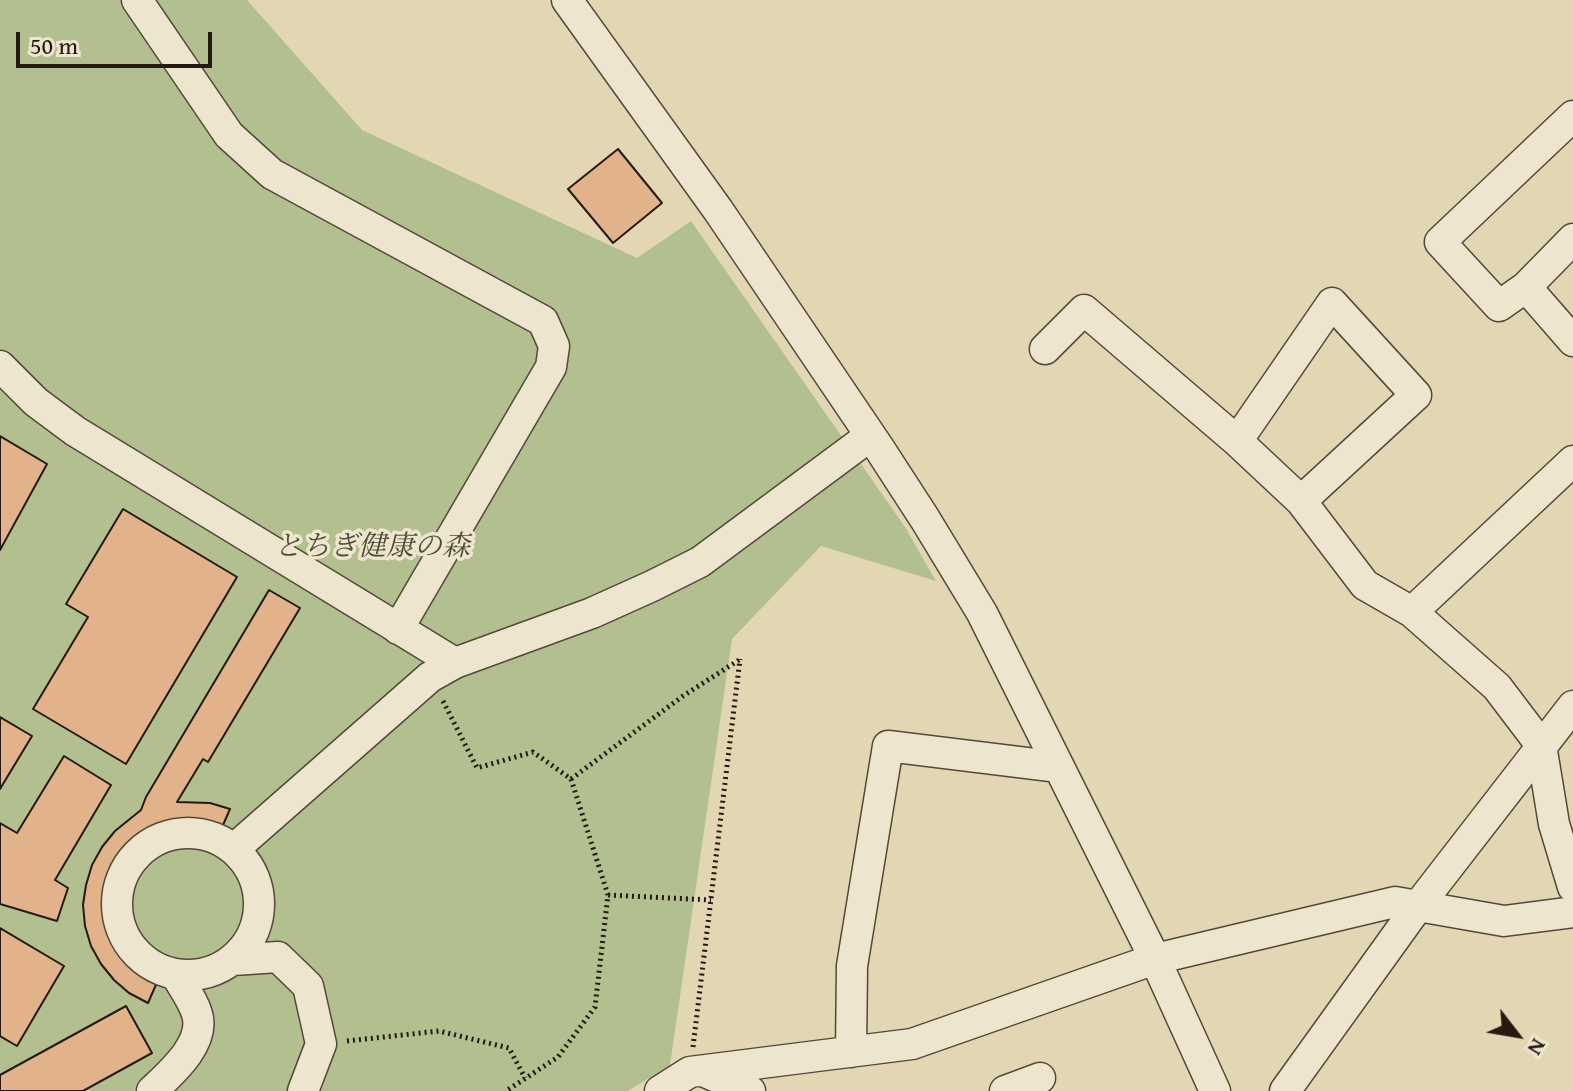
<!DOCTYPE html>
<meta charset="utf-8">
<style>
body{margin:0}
#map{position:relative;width:1573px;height:1091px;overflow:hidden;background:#e3d7b3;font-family:"Gentium Book Plus",serif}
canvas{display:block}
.north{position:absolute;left:1477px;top:995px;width:80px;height:80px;-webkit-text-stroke:6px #ede5ce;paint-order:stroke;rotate:121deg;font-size:22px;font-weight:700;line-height:32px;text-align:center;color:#251911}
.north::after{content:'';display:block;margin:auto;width:28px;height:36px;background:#251911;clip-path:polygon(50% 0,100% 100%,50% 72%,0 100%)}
.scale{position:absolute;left:16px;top:32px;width:196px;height:36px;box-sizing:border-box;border:4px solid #251911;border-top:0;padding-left:10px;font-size:24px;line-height:28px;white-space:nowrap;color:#251911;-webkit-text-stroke:6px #ede5ce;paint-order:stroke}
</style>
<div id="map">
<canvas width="1573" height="1091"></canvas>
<div class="north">N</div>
<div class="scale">50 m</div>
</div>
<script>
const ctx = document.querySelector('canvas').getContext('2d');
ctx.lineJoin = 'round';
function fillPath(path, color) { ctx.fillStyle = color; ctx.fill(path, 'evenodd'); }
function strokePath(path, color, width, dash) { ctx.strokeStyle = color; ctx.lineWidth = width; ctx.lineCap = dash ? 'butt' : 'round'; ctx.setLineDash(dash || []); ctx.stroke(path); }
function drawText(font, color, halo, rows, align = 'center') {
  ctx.font = font + ' "Gentium Book Plus","Noto Serif JP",serif'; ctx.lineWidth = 7; ctx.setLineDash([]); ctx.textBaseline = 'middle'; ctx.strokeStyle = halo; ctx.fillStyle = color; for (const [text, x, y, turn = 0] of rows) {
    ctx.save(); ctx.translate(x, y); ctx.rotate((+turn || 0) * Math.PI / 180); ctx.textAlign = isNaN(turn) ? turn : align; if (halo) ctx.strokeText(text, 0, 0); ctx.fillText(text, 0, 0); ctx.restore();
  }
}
fillPath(new Path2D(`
 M0,0H247L362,130L637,258L691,221L905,527L936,581L821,546L732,639L670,1065L628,1091H0Z`), '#b2bf8e');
const building = new Path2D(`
 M618,149L662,203L613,243L568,189Z
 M0,436L47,464L0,550Z
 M123,509L237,577L126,764L33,709L88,617L66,604Z
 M269,590L300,608L208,762L203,759L177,802L210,803L230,809L220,832L202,827L185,826L167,829L150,836L136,846L124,860L115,875L110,893L109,911L112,929L118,945L129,960L142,972L158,980L148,1003L129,993L114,980L101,964L91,946L85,926L83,905L86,885L92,865L102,847L115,831L141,810L146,797Z
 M0,717L32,736L0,789Z
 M64,756L111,785L55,880L68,888L57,921L0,904V823L17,833Z
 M0,928L64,966L17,1046L0,1036Z
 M126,1006L152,1053L83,1091H0V1075Z`);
fillPath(building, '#e2b28a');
strokePath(building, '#251911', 2);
const minor = new Path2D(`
 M137,0L229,135L272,174L543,321L554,346L551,367L398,629
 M567,0L718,210L879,448L925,519L982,613L1155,959L1215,1091
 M1573,116L1440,242L1499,306L1526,287L1573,239
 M1526,287L1573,341
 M1045,349L1084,310L1237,441
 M0,366L36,402L75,431L455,663
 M1301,501L1416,395L1332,303L1237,441L1301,501L1365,585L1412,612L1497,687L1541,745L1554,824L1573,887
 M1412,612L1573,461
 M117 904a71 71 0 1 1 142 0a71 71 0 1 1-142 0Z
 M234,849L430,677L455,663L592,613L652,586L700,562L870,436
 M233,960L278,957L308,986L321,1044L303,1091
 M851,1052L852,966L888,746L1059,767
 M705,1072L750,1091
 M152,1091C171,1073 206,1043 197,1014C193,1000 183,987 176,975
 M660,1091L690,1072L912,1044L1155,959L1395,902L1504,921L1573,912
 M1005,1091L1040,1078
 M1285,1091L1418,906L1573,706`);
strokePath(minor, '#54483a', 33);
strokePath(new Path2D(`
 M443,701L477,768L533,752L571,779L608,895L595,1007L558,1057L506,1091
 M571,779L683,696L739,660
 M608,895L711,900
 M347,1041L439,1031L509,1048L525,1078
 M693,1047L740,659`), '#251911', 5, [2, 4]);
strokePath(minor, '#ede5ce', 30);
drawText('italic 28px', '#4f4b36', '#ede5ce', [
 ["とちぎ健康の森",372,548]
]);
</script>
